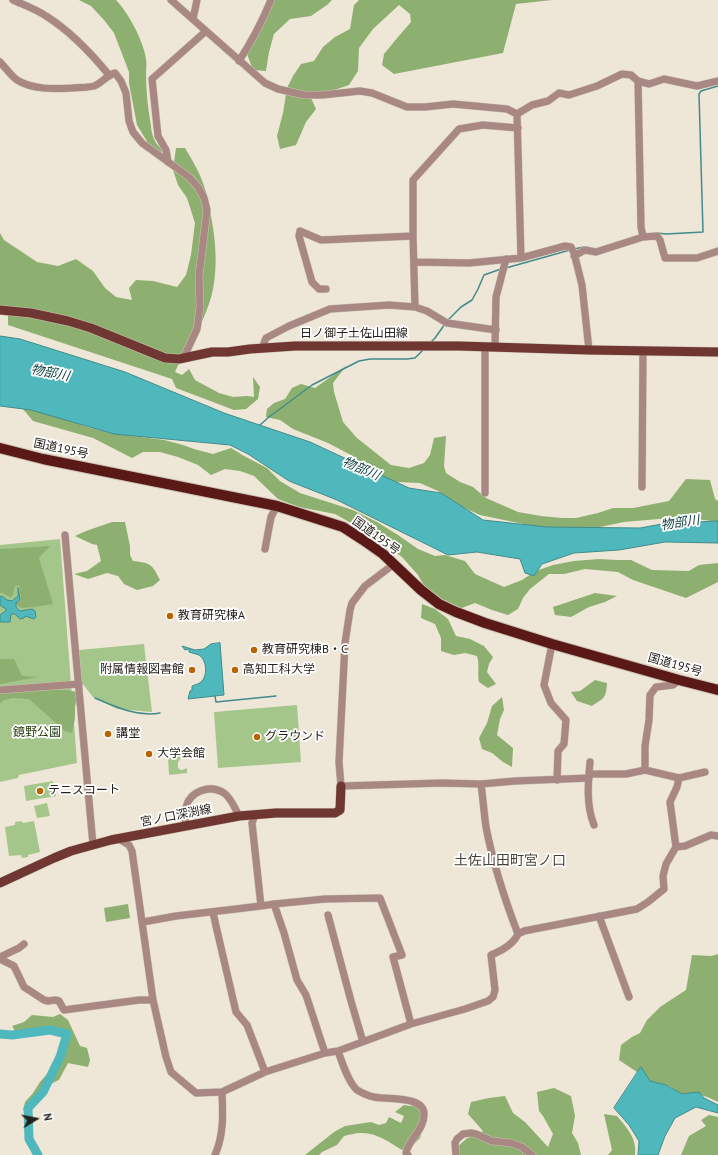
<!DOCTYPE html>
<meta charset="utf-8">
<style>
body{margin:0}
#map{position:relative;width:718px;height:1155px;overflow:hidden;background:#eee6d6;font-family:"PT Sans",sans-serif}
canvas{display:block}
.north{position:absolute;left:16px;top:1099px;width:40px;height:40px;-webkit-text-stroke:3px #fff;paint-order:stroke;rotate:80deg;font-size:11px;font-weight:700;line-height:16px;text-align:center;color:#24211b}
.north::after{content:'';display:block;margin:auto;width:14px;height:18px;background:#24211b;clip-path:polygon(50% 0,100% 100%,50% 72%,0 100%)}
</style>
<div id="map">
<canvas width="718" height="1155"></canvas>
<div class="north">N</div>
</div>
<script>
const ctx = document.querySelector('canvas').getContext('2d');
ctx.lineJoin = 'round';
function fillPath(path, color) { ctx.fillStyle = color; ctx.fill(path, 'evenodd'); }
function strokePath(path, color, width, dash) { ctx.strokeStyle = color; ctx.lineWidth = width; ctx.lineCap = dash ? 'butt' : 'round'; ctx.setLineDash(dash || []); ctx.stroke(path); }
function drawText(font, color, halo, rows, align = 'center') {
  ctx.font = font + ' "PT Sans","Noto Sans JP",sans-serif'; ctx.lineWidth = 3.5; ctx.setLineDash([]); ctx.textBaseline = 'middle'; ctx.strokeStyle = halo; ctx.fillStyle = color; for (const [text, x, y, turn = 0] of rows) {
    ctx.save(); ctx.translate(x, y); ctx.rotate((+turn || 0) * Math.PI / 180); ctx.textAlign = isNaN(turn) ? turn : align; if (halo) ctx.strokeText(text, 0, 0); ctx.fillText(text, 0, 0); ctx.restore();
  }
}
fillPath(new Path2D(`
 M60,539L77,763L19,775L18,778L0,782V545Z
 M144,644L152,712L117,709L93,697L82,683L79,650Z
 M297,705L301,762L218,768L214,712Z
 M181,756V758L178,762V768C181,771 183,770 187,768V773L169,775L168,757Z
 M53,781L56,796L26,801L24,786Z
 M47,803L50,816L37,818L34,806Z
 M21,821L23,823L34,821L40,852L28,855V857L22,858L21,855L9,856L5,827L15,825V822Z`), '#a4c68a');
fillPath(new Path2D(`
 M79,0H116C128,12 144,42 146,59C147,64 146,69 146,74C146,92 148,109 151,126C151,131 153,137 155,141C157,146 162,147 162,153L148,143L137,125L129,83V72L114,33L104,20L91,6Z
 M271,0H332L327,5L311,16L290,19L274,34L269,52L266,71L253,70L244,46Z
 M359,0H552L516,4L503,53L394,74L382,65L384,54L398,37L411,22L410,14L399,5L373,29L359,48L358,71L349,85L311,98L316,109L306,122L296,145L280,149L277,136L283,113L287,88L293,76L301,64L314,61L323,47L335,37L350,29L354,5Z
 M176,148H185C193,161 201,175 205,189C208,197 210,207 211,216C217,247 219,282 206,312C198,333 184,351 175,372L182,375L189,369L195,380L219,393L233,397L247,396L254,397L253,377L260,387L258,399L246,409L234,410L176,388L172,379L8,325V311L0,306V233L4,240L37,262L58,266L76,259L93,271L105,288L116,297L132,300L129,288L136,280L153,281L177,287L186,275L191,255L195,223L187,198L178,185L173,170Z
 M346,366L333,383L334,392L343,422L357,438L391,465L409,468L424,463L430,455L434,438L446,436L444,466L446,473L460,482L473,487L486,498L518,512L541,516L562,518H576L598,513L613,508H633L669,501L686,479L710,480L715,499L718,501V522L682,517L624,522L581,531L533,526L480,515L458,505L438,491L420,483L397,482L384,479L349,454L328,443L293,429L280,420L266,417L267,409L274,403L285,399L292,388L301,384L315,388Z
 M22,408H37L64,417L84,426L110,433L164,440L183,445L194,449L213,454L231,448L244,456L267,468L280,481L300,493L353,510L377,522L398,535L418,549L435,556L445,555L465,561L475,574L504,587L522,580L536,571L553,565L574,561L599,559L617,560H631L652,570L689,571L699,565L718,563V582L686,598L633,580L618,572L585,569L564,574H549L530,589L523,598L518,609L508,615L492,610L475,603L459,609L442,603L427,591L418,575L402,557L374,536L335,514L299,507L278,499L254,476L240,471L225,469L211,475L198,465L178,457L160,452H143L132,458L93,438L33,421Z
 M112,522H125L130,546V555L133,561C151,563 152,564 160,580L153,586L137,590L124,584L118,576L107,573L88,579L74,574L87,571L101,561L97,545L92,544L75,536L86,531Z
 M50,546L39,558L53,604L34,607L21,608L15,604L21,598L19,585L15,586L13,595L10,597L2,593H0V549Z
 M595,593L617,596L605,602L589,607L571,617L555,615L553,607Z
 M422,604L435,609L448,619L456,636L470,639L484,646L493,657L489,664L487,672L496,684L488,688L479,682C477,672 480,666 477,656L465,653L454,655L441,651V638L435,624L421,618Z
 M0,659H14L22,676L38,677L0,684Z
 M595,680L607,683C606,699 604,698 592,706L577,701L571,692L580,691Z
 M46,690H66L78,692L75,707V718L72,733L65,731L29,699L12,698L4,700L0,704V692Z
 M502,697L504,710L500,719L497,735L513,748L512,767L503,762L492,753L482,749L479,738L487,723L492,706Z
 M128,904L130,918L106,922L104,908Z
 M718,954V1102C706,1095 693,1092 679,1094C672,1085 663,1083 652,1084L642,1071L637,1072L619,1060L621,1045L632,1037L640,1033L647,1020L660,1007L686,990L692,955L711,956Z
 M60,1014L68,1020L80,1046L87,1048L90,1060L88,1067L68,1063L59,1080L46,1086L23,1111L25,1102L33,1093L40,1082L55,1065L61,1052L65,1042L63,1033C49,1028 34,1028 20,1034L15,1031L12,1026L24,1022L32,1015L53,1017Z
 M554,1088L571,1096L575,1116L572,1133L578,1143L581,1155H457L455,1149L466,1139L483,1131L468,1114L471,1102L489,1098L505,1096L513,1113L525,1122L548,1147L553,1134L543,1116L539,1111L537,1092Z
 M420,1103L425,1120L420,1138L411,1147L402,1150C389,1142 376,1132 360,1133C355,1133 349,1135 344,1136L337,1145L322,1152L319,1155H305L334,1132L345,1126L371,1122L379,1125L386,1123L389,1117L401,1123L404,1116L395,1112L404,1105L410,1106Z
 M604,1114L617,1116C627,1128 637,1138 635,1155H608L612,1150Z
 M709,1115L718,1117V1155H681L689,1136L706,1126L701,1120Z`), '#8db070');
const water = new Path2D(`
 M0,336L20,339L125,372L224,413L310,442L409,488L441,493L483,520L547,527L640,528L683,520L697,522L718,521V543L665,542L619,550L574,553L542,564L534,576L525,573L520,559L477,552L448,555L337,500L289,481L248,454L230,445L114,434L31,410L0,406Z
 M18,588L20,599L16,603V607L20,611L32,609L35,611L36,617L34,619L25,616L24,618L20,619L15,614H11L10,622H0V615L7,610L0,605V597L2,596L7,600L12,601L18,596Z
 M220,643L224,695L188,699L190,691L192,690V686C194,685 199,684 201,682C208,676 207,660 199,655C196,654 192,653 189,652V649L185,650L182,646L195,650L204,649L211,644Z
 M641,1067L650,1081L666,1085L682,1094L699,1092L704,1098L718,1105V1113L696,1107L675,1118L665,1136L658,1155H638L639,1141L629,1125L614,1108Z`);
fillPath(water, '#4fb8bc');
strokePath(water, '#428b8c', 1);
strokePath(new Path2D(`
 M657,233L666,234L703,232L699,94L701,91L718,86
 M574,249L584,247
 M506,268L570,250
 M447,321L461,307L472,300L478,289L484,275L501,269
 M431,342L435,338L445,324
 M260,425L269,417L312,385L359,361L370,359H407L415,358L423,350
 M215,696L216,702L276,696
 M95,698C116,707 137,717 160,713`), '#428b8c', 1.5);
strokePath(new Path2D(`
 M0,1034L12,1035L50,1030L67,1034L60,1057L43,1092L28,1108L29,1139L38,1155`), '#4fb8bc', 9);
const minor = new Path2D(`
 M13,0C24,5 36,9 46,16C70,31 91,53 109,75
 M171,0L265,83L278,89L304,95H322L360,91L372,93L407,107H425L453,104L507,109L517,114
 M193,19L197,0
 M239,61C252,41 262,22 271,0
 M0,62C6,68 10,75 17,80C33,90 55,89 72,88C80,87 87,88 94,86C102,83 107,75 115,73L121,81L126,93L129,121L133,132L142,143L189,177L198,187L204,198L207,210L199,276L200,307L197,329L183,359
 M638,81L641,227L643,237
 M517,114L532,105L548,101L559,93L569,95L597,86L622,74L631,75L638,81L649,84L664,79L697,86L718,81
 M517,114L521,258
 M168,162L166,150L158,136L152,79L206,31
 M574,256L585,250L596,252L643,237L657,236L660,240L665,258H697L718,251
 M414,262L469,263L521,258L565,246L571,247L574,253L582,285L589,350
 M326,289H319L312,282L299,236L300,231L321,240L413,236
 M415,307L413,236V180L459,129L483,125L518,128
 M495,347L496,297L506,259
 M262,348L266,338L289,326L330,309L389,305L415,307L427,311L447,323L496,330
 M642,487L643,351
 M485,493V347
 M65,535L93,845
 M265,549L271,517L277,506
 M394,564L365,586L352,603L350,610L345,643L339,762L341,786L442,783L481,784L515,781L589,778
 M552,644L544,685L551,703L566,720L564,744L558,751L557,780
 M0,690L79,684
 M590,762C588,783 586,805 594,825
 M645,770V746L649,720L650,695L656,687L673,685L679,680
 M589,774H626L645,770L679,778L705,772
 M481,784C483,799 484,813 486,827C493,864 505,900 518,934
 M255,815L252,823L261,906
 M186,826C185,820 184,813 186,807C190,791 210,784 224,793C231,798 235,808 239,816
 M119,839L129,845L132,851L153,1000L166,1057L171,1072L196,1093L222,1092L265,1072L325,1053L338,1051L411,1024L465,1009L488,1001L493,997L495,990L491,955C501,951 513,945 518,934L524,931L637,909L648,902L664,889L663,876L666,864L676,847L670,802L677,787L679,778
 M676,847L685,846L711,835L718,836
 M274,904L284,933L297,980L306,995L325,1053
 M213,912L216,926L236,1012L247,1025L265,1072
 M328,915L351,1001L363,1042
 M599,916L629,997
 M143,922L176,916L261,906L274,904L325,899L380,898L402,955L393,957L411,1024
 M0,957L19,948L24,944
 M0,959L14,966L24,987L44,1000L48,1001L55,1000L59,1001L64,1010L139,1000H153
 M338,1051C342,1062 348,1082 357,1090C362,1093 368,1096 374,1097C387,1100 425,1095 424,1115C424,1130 408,1140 406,1153L408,1155
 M215,1155C224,1134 223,1114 222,1092
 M456,1155L455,1143L457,1139L463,1134L471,1133L476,1134L492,1141L511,1143L522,1147L532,1155`);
const major = new Path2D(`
 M0,310L31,313L68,321L91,328L165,358L179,359L212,352H228L250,349L295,346H459L589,350L718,352
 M0,883L54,858L71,851L111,840L239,816L276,813H335L340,810L341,786`);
const highway = new Path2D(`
 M0,448L43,459L277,506L343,527L363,540L383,554L421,590L439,604L456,612L485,623L552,644L679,680L718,690`);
strokePath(minor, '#cac3b4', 8);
strokePath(major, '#cac3b4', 10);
strokePath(highway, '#cac3b4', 12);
strokePath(minor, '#a98782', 7);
strokePath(major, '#703732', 9);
strokePath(highway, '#5a1916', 10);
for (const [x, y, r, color] of [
 [170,616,4,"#bc6300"],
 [254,650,4,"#bc6300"],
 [192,670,4,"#bc6300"],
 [235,670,4,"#bc6300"],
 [108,734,4,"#bc6300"],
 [257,737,4,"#bc6300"],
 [149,754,4,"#bc6300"],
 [40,791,4,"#bc6300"]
]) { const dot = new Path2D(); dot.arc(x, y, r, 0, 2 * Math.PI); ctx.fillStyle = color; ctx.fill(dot); strokePath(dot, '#fff', 1.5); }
drawText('12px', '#24211b', '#fff', [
 ["日ノ御子土佐山田線",354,334],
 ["国道195号",61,449,12],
 ["国道195号",376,536,36],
 ["国道195号",675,665,16],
 ["宮ノ口深渕線",176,816,-11]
]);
drawText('12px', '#24211b', '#fff', [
 ["教育研究棟A",178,616],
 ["教育研究棟B・C",262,650],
 ["附属情報図書館",184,670,"right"],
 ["高知工科大学",243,670],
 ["講堂",116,734],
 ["グラウンド",265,737],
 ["大学会館",157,754],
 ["テニスコート",48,791]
], 'left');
drawText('12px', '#253c0e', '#fff', [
 ["鏡野公園",37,733]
]);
drawText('italic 13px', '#0a3c3e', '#fff', [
 ["物部川",50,373,11],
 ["物部川",361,469,23],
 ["物部川",680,523,-8]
]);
drawText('14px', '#494336', '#fff', [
 ["土佐山田町宮ノ口",510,861]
]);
</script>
